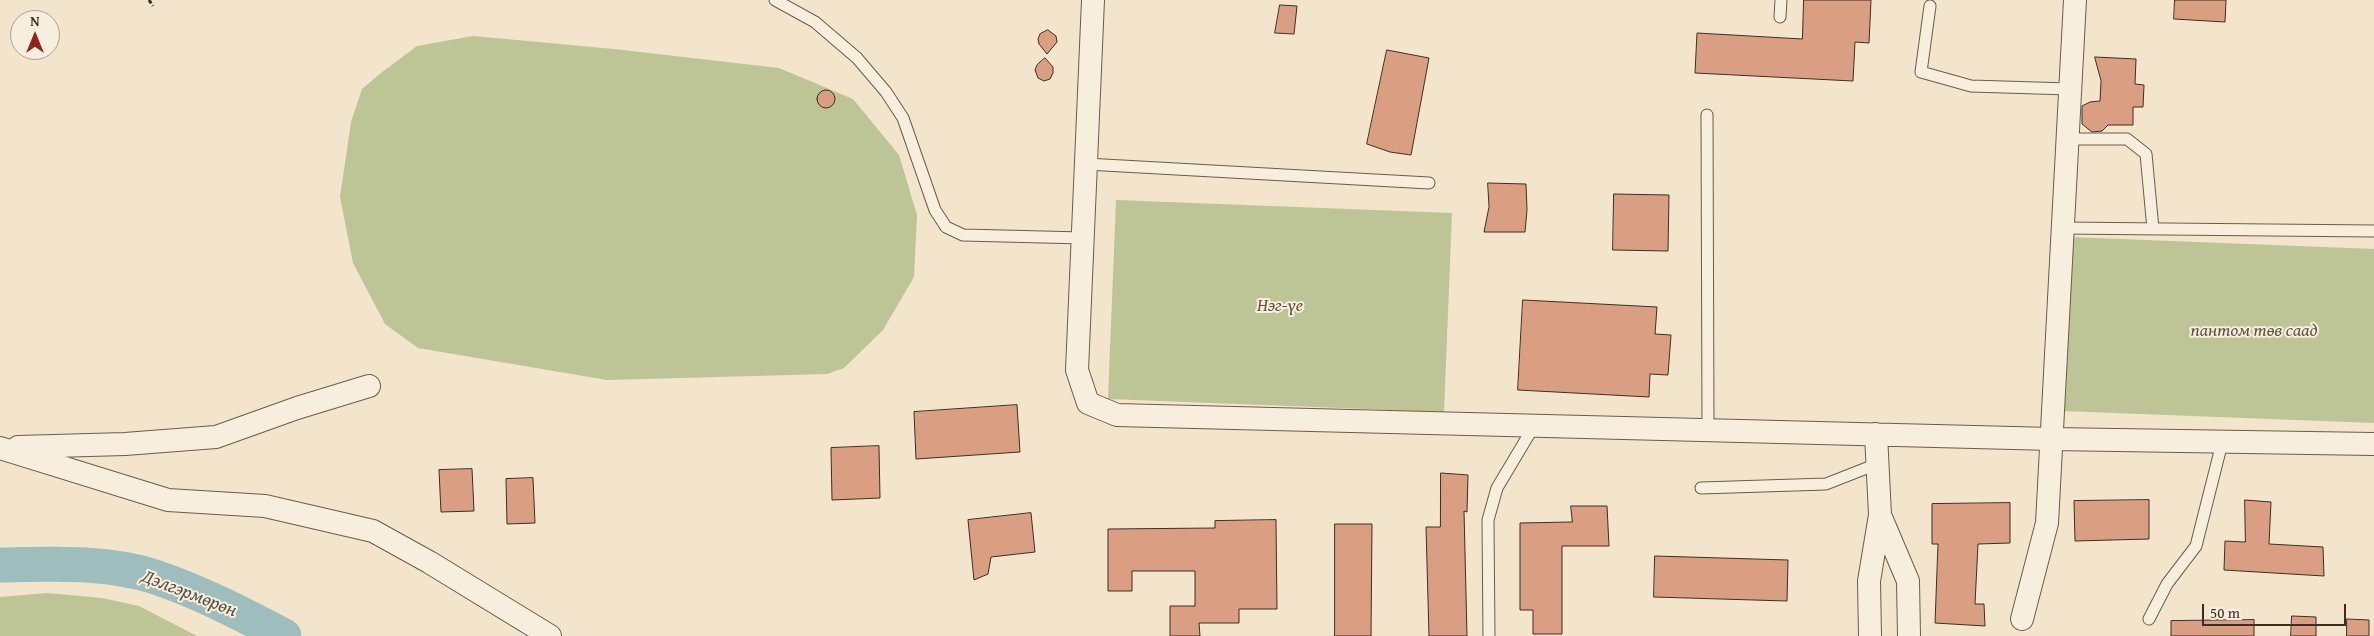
<!DOCTYPE html>
<meta charset="utf-8">
<style>
body{margin:0}
#map{position:relative;width:2374px;height:636px;overflow:hidden;background:#f3e5cb;font-family:"Gentium Book Plus",serif}
canvas{display:block}
.north{position:absolute;left:10px;top:10px;width:50px;height:50px;box-sizing:border-box;background:#f7eedd;border:1px solid #ada193;border-radius:50%;rotate:0deg;font-size:14px;font-weight:700;line-height:20px;text-align:center;color:#3f2d23}
.north::after{content:'';display:block;margin:auto;width:18px;height:22px;background:#8f2418;clip-path:polygon(50% 0,100% 100%,50% 72%,0 100%)}
.scale{position:absolute;left:2202px;top:604px;width:144px;height:22px;box-sizing:border-box;border:2px solid #3f2d23;border-top:0;padding-left:6px;font-size:15px;line-height:18px;white-space:nowrap;color:#3f2d23;-webkit-text-stroke:4px #f7eedd;paint-order:stroke}
</style>
<div id="map">
<canvas width="2374" height="636"></canvas>
<div class="north">N</div>
<div class="scale">50 m</div>
</div>
<script>
const ctx = document.querySelector('canvas').getContext('2d');
ctx.lineJoin = 'round';
function fillPath(path, color) { ctx.fillStyle = color; ctx.fill(path, 'evenodd'); }
function strokePath(path, color, width, dash) { ctx.strokeStyle = color; ctx.lineWidth = width; ctx.lineCap = dash ? 'butt' : 'round'; ctx.setLineDash(dash || []); ctx.stroke(path); }
function drawText(font, color, halo, rows, align = 'center') {
  ctx.font = font + ' "Gentium Book Plus",serif'; ctx.lineWidth = 4; ctx.setLineDash([]); ctx.textBaseline = 'middle'; ctx.strokeStyle = halo; ctx.fillStyle = color; for (const [text, x, y, turn = 0] of rows) {
    ctx.save(); ctx.translate(x, y); ctx.rotate((+turn || 0) * Math.PI / 180); ctx.textAlign = isNaN(turn) ? turn : align; if (halo) ctx.strokeText(text, 0, 0); ctx.fillText(text, 0, 0); ctx.restore();
  }
}
fillPath(new Path2D(`
 M473,36L614,49L779,68L853,99L899,155L917,215L914,277L883,330L844,368L827,374L607,380L418,348L385,324L353,263L340,197L351,122L362,89L381,73L417,46Z
 M1116,200L1452,213L1444,412L1108,399Z
 M2070,237L2374,249V423L2063,411Z
 M47,593L102,598L139,606L197,636H0V597Z`), '#bdc496');
strokePath(new Path2D(`
 M0,565C51,564 107,561 155,577C200,592 242,614 284,636`), '#9dbebd', 35);
const building = new Path2D(`
 M1804,0H1871L1869,43L1855,42L1853,81L1695,73L1697,33L1802,39Z
 M2175,0H2226L2225,22L2174,19Z
 M1280,5L1297,6L1294,34L1275,33Z
 M1048,30L1056,36L1057,42L1047,54L1039,44L1038,39L1040,34Z
 M1387,50L1429,58L1411,155L1390,152L1367,144Z
 M2095,57L2136,59L2135,84L2144,85L2143,107H2133V125H2108L2102,131L2092,132L2082,124V106L2090,102L2100,101L2101,81Z
 M1045,58L1053,67V73L1050,79L1044,81L1038,78L1035,70L1037,65Z
 M817 99a9 9 0 1 1 18 0a9 9 0 1 1-18 0Z
 M1488,183L1526,184L1527,210L1525,232H1484L1489,207Z
 M1614,194L1669,195L1668,251L1613,250Z
 M1523,300L1657,307L1655,334L1671,335L1668,375L1650,374L1649,397L1518,390Z
 M1017,405L1020,452L916,459L914,412Z
 M879,446L880,498L832,500L831,448Z
 M472,469L474,511L441,512L439,470Z
 M1441,473L1468,475L1467,512L1464,511L1467,636H1429L1426,527H1440Z
 M533,478L535,523L507,524L506,479Z
 M2149,500V539L2075,541L2074,501Z
 M2245,500L2271,502L2269,544L2323,547L2324,576L2224,570L2225,541L2245,542Z
 M2010,503V543L1978,544L1975,604H1984L1985,626L1935,623L1938,544H1932V504Z
 M1571,506H1607L1609,546H1562V634H1533V610H1520V523L1572,522Z
 M1031,513L1035,552L991,557L988,574L974,580L968,520Z
 M1276,520L1277,609H1239V623H1199L1200,636H1170V606H1195V571H1132V591H1108V529L1215,528V521Z
 M1335,524H1372L1371,636H1335Z
 M1655,556L1788,560L1787,601L1654,597Z
 M2292,616L2316,617V636H2291Z
 M2347,619L2369,620V636H2347Z
 M2254,620V636H2171V621Z`);
fillPath(building, '#da9f83');
strokePath(building, '#3f2d23', 1);
const lane = new Path2D(`
 M775,0L815,22L857,58L886,92L903,118L935,210L946,227L963,235L1083,238
 M1930,6L1921,72L1971,86L2069,89
 M1780,17L1781,0
 M1707,115L1708,430
 M2066,139H2127L2146,154L2153,229
 M1086,164L1429,183
 M2062,228L2374,231
 M1701,488L1826,484L1877,464
 M2149,619L2167,584L2196,546L2222,443
 M1489,636L1488,520L1497,488L1534,426`);
const street = new Path2D(`
 M1093,0L1077,370L1088,403L1117,415L2052,439L2374,444
 M18,447L125,444L216,437L297,408L369,386
 M0,448L168,500L265,506L373,531L429,562L550,636
 M1880,515L1908,581L1909,636
 M2022,619L2047,523L2075,0
 M1870,636L1869,581L1880,515L1876,434`);
strokePath(lane, '#6c5b4d', 13);
strokePath(street, '#6c5b4d', 24);
strokePath(new Path2D(`
 M149,0L153,6`), '#3f2d23', 3, [4, 2.5]);
strokePath(lane, '#f7eedd', 11);
strokePath(street, '#f7eedd', 22);
drawText('italic 18px', '#5e5340', '#f7eedd', [
 ["Нэг-үе",1280,306],
 ["пантом төв саад",2254,331]
]);
drawText('italic 19px', '#56514a', '#f7eedd', [
 ["Дэлгэрмөрөн",189,594,21]
]);
</script>
